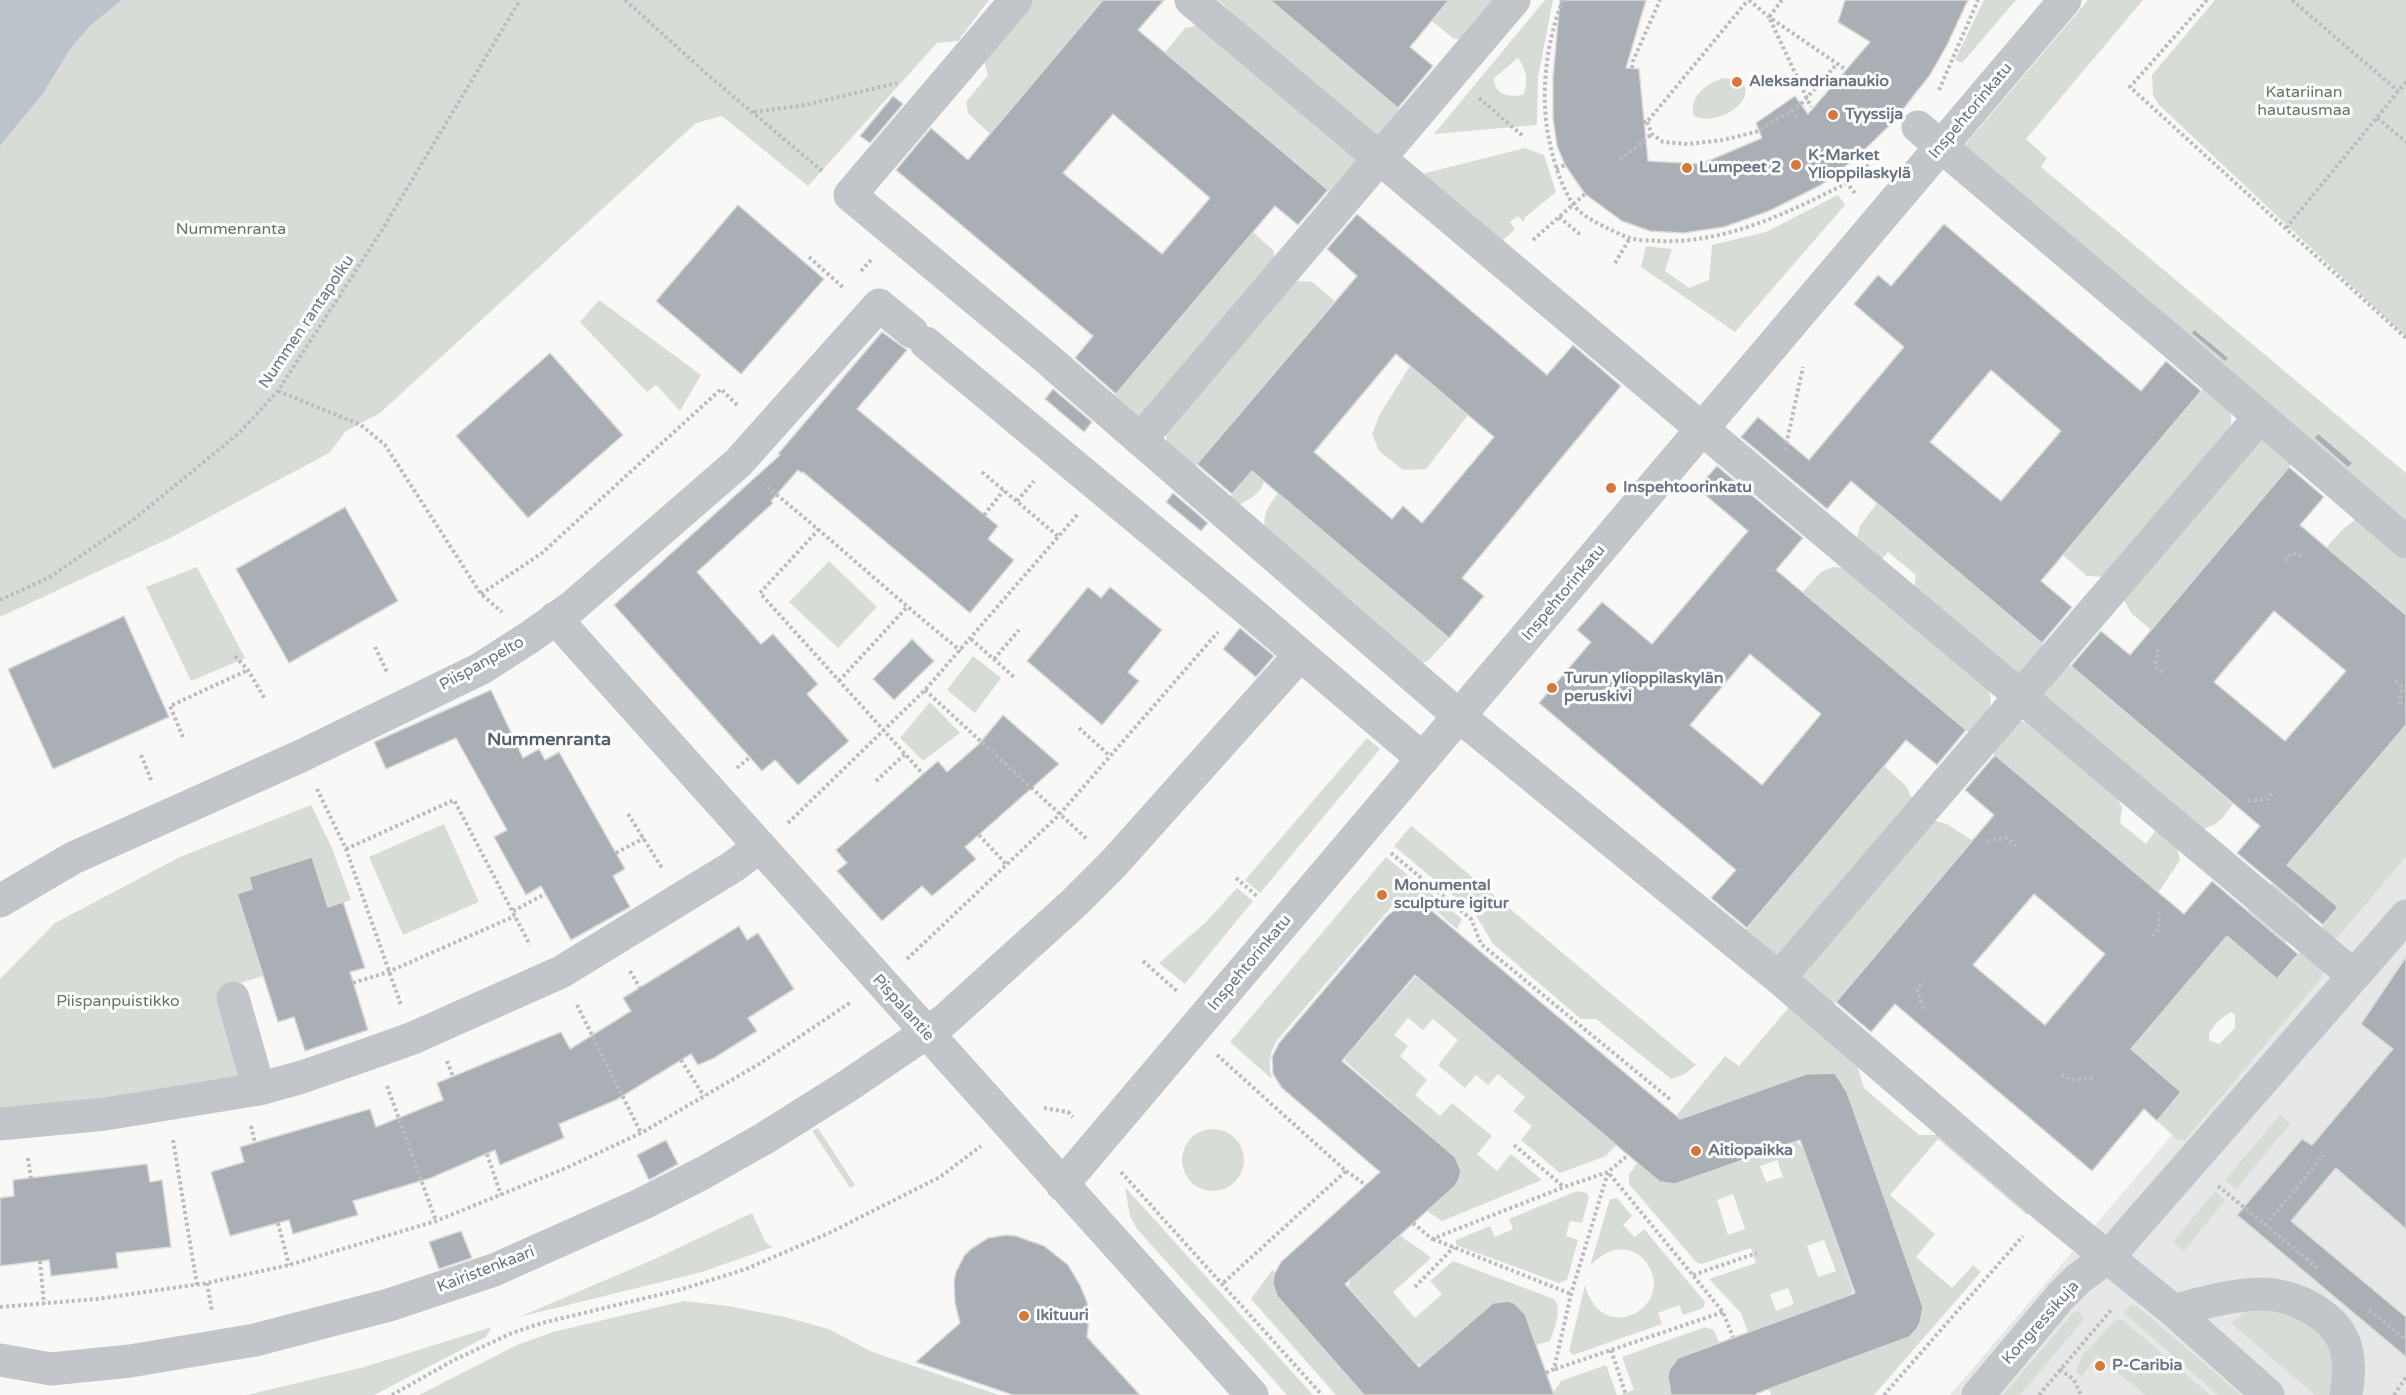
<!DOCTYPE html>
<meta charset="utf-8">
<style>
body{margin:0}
canvas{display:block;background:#f8f8f6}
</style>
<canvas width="2406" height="1395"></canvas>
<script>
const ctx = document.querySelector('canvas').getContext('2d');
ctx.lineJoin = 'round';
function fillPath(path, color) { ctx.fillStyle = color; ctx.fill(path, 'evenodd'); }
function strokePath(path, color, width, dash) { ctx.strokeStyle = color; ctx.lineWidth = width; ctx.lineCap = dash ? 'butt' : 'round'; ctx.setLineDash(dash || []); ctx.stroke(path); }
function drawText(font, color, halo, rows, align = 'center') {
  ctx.font = font + ' "Varela Round",sans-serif'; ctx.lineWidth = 6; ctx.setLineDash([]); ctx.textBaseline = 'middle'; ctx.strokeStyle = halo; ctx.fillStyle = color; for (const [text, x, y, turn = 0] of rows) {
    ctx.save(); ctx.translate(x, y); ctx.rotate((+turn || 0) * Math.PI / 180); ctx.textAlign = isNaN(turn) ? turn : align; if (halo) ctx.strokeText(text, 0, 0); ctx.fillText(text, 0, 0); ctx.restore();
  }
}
fillPath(new Path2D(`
 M2406,857V1395H1950L2172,1135Z`), '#e6e7e7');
fillPath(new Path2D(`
 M122,0H989L958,41L937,43L808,186L722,116L696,123L380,413L346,431L329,453L170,538L0,617V146L42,95L71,48L91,25Z
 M1030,0H1103L1042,127L1015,104L990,134L968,113L966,102L988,75L983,57Z
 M1218,0H1270L1405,114L1381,136L1366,134Z
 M1449,0H1504L1466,39H1454L1432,21Z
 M1545,0H1553L1538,77L1537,125L1434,134ZM1518,58C1527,71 1528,79 1524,94C1511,99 1493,94 1494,78Z
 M1984,0H2016L1962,63L1955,60Z
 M2088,0H2143L2026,139L2047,158L2041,167L2406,473V527L1959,152Z
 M2215,0H2406V337L2159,105L2153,95L2152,75Z
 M1205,24L1353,150L1356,163L1336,197L1165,52L1185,28Z
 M1723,78L1741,80C1760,102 1715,127 1694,116C1688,97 1706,84 1723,78Z
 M1525,148L1544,155L1556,192L1524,218L1525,220L1523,222L1518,216L1510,222L1515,229L1498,245L1414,176Z
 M1838,195L1845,205L1735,332L1641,267L1646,246L1672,249L1665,271L1689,288L1709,280L1712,245L1766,232Z
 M1253,232L1273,250L1276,262L1141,419L1108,403Z
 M1298,281L1312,282L1335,301L1190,472L1169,452L1166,435L1286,285Z
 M599,300L701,375L680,411L656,385L647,392L580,322Z
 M1410,366L1468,415L1426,469L1403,470L1379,451L1372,434L1380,414Z
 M2207,384C2225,400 2235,404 2230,431L2104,577L2087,576L2063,555Z
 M2261,439L2296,459L2151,630L2131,613L2123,598Z
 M1262,458C1272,483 1258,498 1235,506L1226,502Z
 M1278,493L1449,638L1428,661L1420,664L1267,537C1261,516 1266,510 1278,493Z
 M1877,503L2048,648L2029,669L2015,675L1914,589L1916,575L1888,552L1875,567L1856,542L1860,526Z
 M2356,519L2406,553V615L2326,548L2342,530Z
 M829,561L877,607L838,648L789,602Z
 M197,567L245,658L191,681L146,587Z
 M1833,567L1846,568L1987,686C1997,707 1984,719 1973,736L1802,593L1821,572Z
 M973,656L1001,678L975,713L947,690Z
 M2062,659L2233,804C2220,821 2218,827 2195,830L2041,707L2039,688Z
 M930,702L960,733L923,761L900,738Z
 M2018,720L2027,723L2115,793L2122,808L2120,823L2146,844L2156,830L2177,847L2180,860L2158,893L1987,748Z
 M2406,725V857L2330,947L2314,936L2338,908L2325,897L2301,925L2263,894Z
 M1367,738L1380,749L1260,893L1245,880Z
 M1884,766L1907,787L1912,799L1776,959L1740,937Z
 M311,805L332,848L351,900L328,907L312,857L249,877L252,889L237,894L263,976L218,990L242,1076L0,1116V979L55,923L180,857Z
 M1936,821L1947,824L1973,841L1828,1011L1799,987L1798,969L1924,826Z
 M444,824L479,902L403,935L369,857Z
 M1411,826L1414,828L1696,1065L1685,1074L1671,1079L1596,1019H1581L1493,944L1475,914L1394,846Z
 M1386,857L1462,919L1457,929C1435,911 1423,892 1392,906L1278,1039C1269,1053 1268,1063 1272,1079L1230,1042Z
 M1237,888L1253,901L1185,984L1159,963L1206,922Z
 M2251,907L2289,939L2265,968L2278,978L2302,950L2323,971V976L2185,1140H2178L2157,1121L2181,1093L2169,1082L2144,1110L2106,1078ZM2231,1012L2235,1015V1028L2219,1044L2209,1040V1033L2218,1021Z
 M1415,977L1418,978L1616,1145L1606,1156L1560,1173L1521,1140L1532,1126L1513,1111L1525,1097L1498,1074L1488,1085L1476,1075L1465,1088L1438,1065L1458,1040L1433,1019L1423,1030L1408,1018L1394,1035L1408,1046L1400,1056L1427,1080L1415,1095L1440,1116L1452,1103L1492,1136L1477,1154L1497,1171L1511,1154L1542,1180L1442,1221L1427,1211L1461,1171L1455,1157L1345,1061L1346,1057Z
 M1790,1006L1855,1058L1864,1088L1919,1135H1942L2032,1210L2027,1215L1938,1139L1890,1195L1935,1234L1916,1257L1952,1288L1973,1265L1981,1272L1874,1395H1771L1769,1389L1909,1337C1919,1328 1923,1320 1923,1307L1843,1086L1830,1074L1815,1073L1679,1119L1676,1116L1725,1056L1739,1066Z
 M2280,1115L2290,1124L2236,1189L2225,1180Z
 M818,1128L855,1185L850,1188L812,1131Z
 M1182 1160a31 31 0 1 1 62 0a31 31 0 1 1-62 0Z
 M1797,1142L1803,1148L1853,1291L1850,1296L1748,1332L1741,1313L1709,1279L1756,1263L1751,1248L1701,1264L1696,1262L1629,1184V1175L1637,1163L1660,1182L1675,1184ZM1777,1160L1783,1177L1766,1182L1760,1166ZM1733,1194L1745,1229L1728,1235L1717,1200ZM1824,1240L1836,1271L1818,1277L1807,1246ZM1788,1288L1794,1304L1776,1311L1770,1294Z
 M1125,1187L1313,1395H1287L1137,1229L1130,1216Z
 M1577,1191L1587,1193L1589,1197L1582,1223L1570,1221L1566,1236L1578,1240L1567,1280L1559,1283L1456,1245V1240L1490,1226L1495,1237L1513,1229L1509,1219Z
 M2215,1191L2225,1200L2184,1251L2173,1242Z
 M1617,1198L1632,1216L1623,1225L1635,1237L1644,1229L1705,1302L1703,1308L1683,1315L1679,1305L1658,1313L1662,1324L1573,1355L1569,1351L1585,1285C1602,1348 1675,1307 1648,1265C1644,1258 1639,1254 1631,1251C1613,1246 1602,1254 1590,1266L1610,1199Z
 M752,1213L766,1243L773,1247L702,1272L519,1317L657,1258Z
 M1400,1235C1410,1244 1422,1249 1431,1258L1393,1292L1415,1318L1442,1294L1430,1281L1453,1261L1554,1299C1563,1310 1554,1329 1550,1341L1537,1345C1529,1324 1523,1294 1493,1303L1423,1364H1417L1348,1286L1351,1279Z
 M1272,1270L1275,1272L1273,1284L1277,1296L1364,1395H1336L1251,1299Z
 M684,1301L728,1306L785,1317L829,1329L870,1351L999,1395H419L517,1345L553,1332Z
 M2131,1305L2137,1306L2241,1395H2218L2124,1313Z
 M2261,1310C2268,1310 2277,1309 2284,1311C2303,1316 2326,1333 2332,1353C2335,1366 2332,1381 2330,1395H2315L2231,1323L2244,1313Z
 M2079,1311L2084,1319L2020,1395H2003L2073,1313Z
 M2115,1320H2123L2210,1395H2145L2097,1355L2082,1376L2076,1372L2082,1356Z
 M492,1327L486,1337L374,1395H247L364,1367Z
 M1705,1327L1714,1330L1719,1343C1689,1354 1659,1355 1673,1395H1620L1634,1390L1622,1357Z
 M1606,1365L1617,1395H1554L1553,1393L1561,1381Z`), '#d7ddd6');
fillPath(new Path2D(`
 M0,0H122L91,25L71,48L42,95L0,146Z`), '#bcc3ca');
const building = new Path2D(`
 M1103,0H1164L1138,30L1328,190L1298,225L1275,206L1116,394L1075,358L1093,336L896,170L931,128L968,160ZM1113,114L1210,198L1162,254L1063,173Z
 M1270,0H1449L1410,47L1433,66L1398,108Z
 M1560,0H1646L1626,68L1639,69L1648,161L1701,164L1762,138L1756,123L1795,96L1808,114L1870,42L1838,22L1845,0H1968L1947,45L1930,75L1892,123L1858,156L1821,185L1769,211L1724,227L1683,233L1650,231L1622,221L1585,194L1565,165L1557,146L1553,118V77Z
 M893,96L903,104L870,143L860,136Z
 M738,205L824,279L741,374L656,301Z
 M1357,214L1547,375L1573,345L1621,386L1462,578L1484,596L1449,638L1252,471L1232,494L1197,464L1357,276L1327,249ZM1396,354L1494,437L1422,523L1403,506L1392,519L1314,452Z
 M1944,224L2141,391L2166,361L2201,391L2041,581L2072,607L2042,643L1851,481L1827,509L1741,437L1758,417L1809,460L1904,347L1854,304L1878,275L1891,286ZM1991,370L2061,431L2001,501L1930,442Z
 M2194,329L2229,358L2225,362L2191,333Z
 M882,332L907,350L857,409L998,526L988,539L1014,560L970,613L803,472L802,473L798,470L771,501L773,503L697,572L761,644L773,634L818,684L807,694L849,741L798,785L775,760L762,771L614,605L780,455L778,454Z
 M550,353L623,435L528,518L456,436Z
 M1053,389L1092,422L1084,432L1045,399Z
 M2318,433L2353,463L2348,468L2314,438Z
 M1717,466L1803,538L1776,570L1966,730L1937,765L1906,740L1747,928L1711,898L1736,870L1539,703L1591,642L1577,630L1602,602L1652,644L1748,531L1697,488ZM1750,654L1821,714L1762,785L1690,725Z
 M2289,467L2324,497L2300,525L2406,615V725L2287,865L2338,907L2323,925L2237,853L2260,826L2071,666L2101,631L2130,655ZM2274,611L2346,671L2285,741L2214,682Z
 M1173,493L1208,523L1201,531L1166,502Z
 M345,507L398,601L289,663L236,569Z
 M1088,587L1101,598L1110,587L1162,630L1128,672L1139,681L1102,725L1027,661Z
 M124,616L169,717L53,769L8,669Z
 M1240,628L1274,656L1256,677L1223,649Z
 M912,639L934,661L894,700L873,679Z
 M491,690L523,758L539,749L545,760L559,752L625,869L613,876L630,907L571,940L541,886L526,895L494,837L507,830L456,738L386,769L374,742Z
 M1003,715L1059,764L965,847L976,859L932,896L922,886L882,921L837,871L847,863L836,850L938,761L947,772L979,744Z
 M1995,755L2184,914L2212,881L2298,954L2277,979L2227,936L2131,1049L2181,1092L2157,1121L2144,1109L2092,1171L1895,1004L1871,1032L1836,1002L1994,815L1965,790ZM2034,894L2105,954L2045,1025L1973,965Z
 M312,857L328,907L343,902L365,968L350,972L368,1030L305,1051L294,1017L278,1022L237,894L252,889L249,877Z
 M1409,904L1420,905L1432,911L1680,1119L1806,1074L1835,1073L1847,1092L1923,1307L1920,1323L1916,1330L1909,1337L1753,1395H1671L1668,1377L1669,1370L1678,1358L1855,1293L1800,1140L1675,1184L1660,1182L1415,975L1342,1061L1455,1157L1461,1171L1459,1179L1455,1186L1345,1284L1419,1367L1493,1303L1508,1301L1514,1303L1525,1314L1554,1395H1364L1277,1296L1273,1284L1274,1275L1281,1262L1380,1172L1282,1088L1273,1074L1272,1057L1279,1043L1387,916L1401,905Z
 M739,926L747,940L758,933L794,989L748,1018L757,1031L714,1058L698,1065L691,1054L616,1100L559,1124L564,1138L500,1165L495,1150L431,1178L353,1201L358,1215L293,1234L289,1220L230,1236L211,1172L244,1162L240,1147L370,1109L376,1127L443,1100L437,1083L561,1032L570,1049L631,1011L623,998Z
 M2406,957V1229L2336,1168L2291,1221L2406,1317V1357L2237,1215L2302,1139L2312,1145L2393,1049L2361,1024Z
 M666,1140L678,1164L649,1180L637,1155Z
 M147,1164L150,1182L162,1180L171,1247L116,1253L118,1268L51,1276L49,1260L0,1266V1198L14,1196L13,1180Z
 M461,1231L472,1258L439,1269L429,1242Z
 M1006,1235L1016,1236L1044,1246L1068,1265L1080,1285L1087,1302L1089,1319L1087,1337L1140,1395H1013L916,1362L960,1323L955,1303L954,1282L956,1272L964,1256L971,1249L988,1238Z`);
fillPath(building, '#aaafb6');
strokePath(building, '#dadad8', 1.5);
strokePath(new Path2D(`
 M625,0L708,75L822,171
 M1563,0C1545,44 1539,102 1551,148C1555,167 1562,186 1572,203C1580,215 1597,223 1609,229C1616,232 1623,236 1630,238C1638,241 1649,240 1657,241C1726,244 1787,213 1847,183
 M1749,0L1769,17L1845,69
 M1782,0L1769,17L1811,107
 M2207,0L2130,87L2406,338
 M2292,0L2398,91
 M1632,68L1633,61L1660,0
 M1824,78L1831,86
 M1939,90L1978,0
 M1479,98L1524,137
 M1792,110L1797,118
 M754,112L805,105L897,83
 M2377,118L2406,142
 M1643,122H1647L1748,0
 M1647,122L1652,134L1663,142L1689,144L1723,140L1759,131L1801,104L1837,64
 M1858,156L1872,171
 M1620,160L1652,134
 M1556,169L1565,165
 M1838,172L1855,193
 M1559,217L1582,236
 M2286,228L2406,82
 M1533,240L1585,194
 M809,257L845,289
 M1615,263L1630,238
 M861,271L872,259
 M278,391L361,425L385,445L481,594L502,612
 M1785,450L1803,367
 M982,472L1059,537
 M767,487C833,540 895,598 961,651
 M1017,501L1034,481
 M984,515L1004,490
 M819,529L760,593L923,774
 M2285,561L2291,553L2305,556
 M481,594L542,553L721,389L739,407
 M0,600L50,577L133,520L239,433L278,391L382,230L520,0
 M971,639L1014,677
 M375,647L388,674
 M2158,649L2155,666L2163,673
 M235,656L248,670L265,699
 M994,659L1019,630
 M839,681L907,607
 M2395,681L2402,687L2399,707
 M925,690L1087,839
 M1079,728L1110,756
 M183,737L170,706L248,670
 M141,755L152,782
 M737,768L750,757
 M876,781L905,754
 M317,789L346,849L401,1005
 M2248,801L2268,799L2274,791
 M628,814L662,868
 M788,823L925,690L1078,514
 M979,835L1006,864
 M1987,841L2007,838L2016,846
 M346,849L454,800L530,945
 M616,853L644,838
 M1391,853L1471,919L1481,944L1672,1101
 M1236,878L1258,897
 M513,911L545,894
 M2152,936L2159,928L2158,910
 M907,959L1059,815L1218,632
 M1143,961L1178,992
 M630,971L640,988
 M353,983L388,972L515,916
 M577,1005L641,1133
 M1923,1009L1917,989L1924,981
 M1217,1055L1346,1171L1221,1285
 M681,1060L704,1096
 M447,1061L453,1077
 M2062,1074L2069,1080L2093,1078
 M387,1086L436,1221
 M1044,1108L1068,1112L1073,1117
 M251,1126L255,1143
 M173,1140L197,1285
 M1514,1145L1564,1187
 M487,1154L501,1195
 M28,1158L31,1179
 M1346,1171L1366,1185
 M1121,1172L1322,1395
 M2218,1186L2319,1269
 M278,1223L289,1265
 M1413,1223L1432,1239L1564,1187L1608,1172L1723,1312L1733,1337
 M2265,1225L2324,1155
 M1433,1239L1571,1294
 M40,1261L44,1304
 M1693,1275L1757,1253
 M207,1283L212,1311
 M1415,1287L1454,1247
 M0,1307L97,1299L207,1283L289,1265L436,1221L566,1168L641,1133L759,1064L851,1002
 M2369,1310L2406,1340
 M1611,1350L1626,1395
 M1555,1369L1723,1312
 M2060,1369L2074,1380L2081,1395
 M1546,1373L1554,1369L1571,1294L1608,1172L1628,1155
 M1754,1394V1395
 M392,1395L454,1360L512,1333L542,1323L679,1290L746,1269L829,1233L940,1177L981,1146
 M1884,1395L2023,1236
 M2039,1395L2112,1309
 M2394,1395L2406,1377`), '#babcbf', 4, [3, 3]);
strokePath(new Path2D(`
 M1016,0L850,195L1044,356L1459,716L1779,978L2048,1209L2174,1311L2268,1395
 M1191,0L2354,976
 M1918,127L2161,332L2406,542
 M926,343L1242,605L1423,759
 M1140,440L1514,0
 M555,618C788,877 1019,1137 1252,1395
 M0,901L73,858L301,756L480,669L530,637L572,607L738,463L879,305L912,332
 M1779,978L2259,418
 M233,998L259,1089
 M0,1124L105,1114L259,1089L302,1077L374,1052L413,1038L561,972L734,866L760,846
 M1062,1185L2065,0
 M2174,1311C2203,1302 2231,1295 2261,1294C2295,1294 2341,1317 2347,1353C2350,1367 2348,1381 2346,1395
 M0,1360L51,1369L130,1361L255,1340L389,1305L494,1270L644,1203L703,1173L765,1138L849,1085L945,1020L1074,903L1114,863L1300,655
 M1978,1395L2061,1296L2078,1279L2109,1256L2406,916`), '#c2c5c9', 33);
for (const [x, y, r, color] of [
 [1737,82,6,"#d67839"],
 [1833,115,6,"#d67839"],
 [1796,165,6,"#d67839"],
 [1687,168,6,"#d67839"],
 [1611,488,6,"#d67839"],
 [1552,688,6,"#d67839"],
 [1382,895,6,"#d67839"],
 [1696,1151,6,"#d67839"],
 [1024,1316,6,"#d67839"],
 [2100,1366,6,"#d67839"]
]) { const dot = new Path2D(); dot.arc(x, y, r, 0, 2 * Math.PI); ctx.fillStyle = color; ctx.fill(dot); strokePath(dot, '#fff', 2); }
drawText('bold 16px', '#6a7485', '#fff', [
 ["Aleksandrianaukio",1749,82],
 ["Tyyssija",1845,115],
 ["K-Market",1808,156],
 ["Ylioppilaskylä",1808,174],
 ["Lumpeet 2",1699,168],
 ["Inspehtoorinkatu",1623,488],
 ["Turun ylioppilaskylän",1564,679],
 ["peruskivi",1564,697],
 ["Monumental",1394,886],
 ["sculpture igitur",1394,904],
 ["Aitiopaikka",1708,1151],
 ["Ikituuri",1036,1316],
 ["P-Caribia",2112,1366]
], 'left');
drawText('16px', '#657764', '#fff', [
 ["Katariinan",2304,93],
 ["hautausmaa",2304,111],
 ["Nummenranta",231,230],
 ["Piispanpuistikko",118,1002]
]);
drawText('16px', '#6a7485', '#fff', [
 ["Inspehtorinkatu",1971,111,-50],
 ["Nummen rantapolku",307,322,-56],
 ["Inspehtorinkatu",1564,593,-50],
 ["Piispanpelto",482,664,-29],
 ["Inspehtorinkatu",1250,963,-50],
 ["Pispalantie",903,1008,48],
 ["Kairistenkaari",486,1270,-21],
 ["Kongressikuja",2041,1323,-48]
]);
drawText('bold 18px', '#575f6a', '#fff', [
 ["Nummenranta",549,740]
]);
</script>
